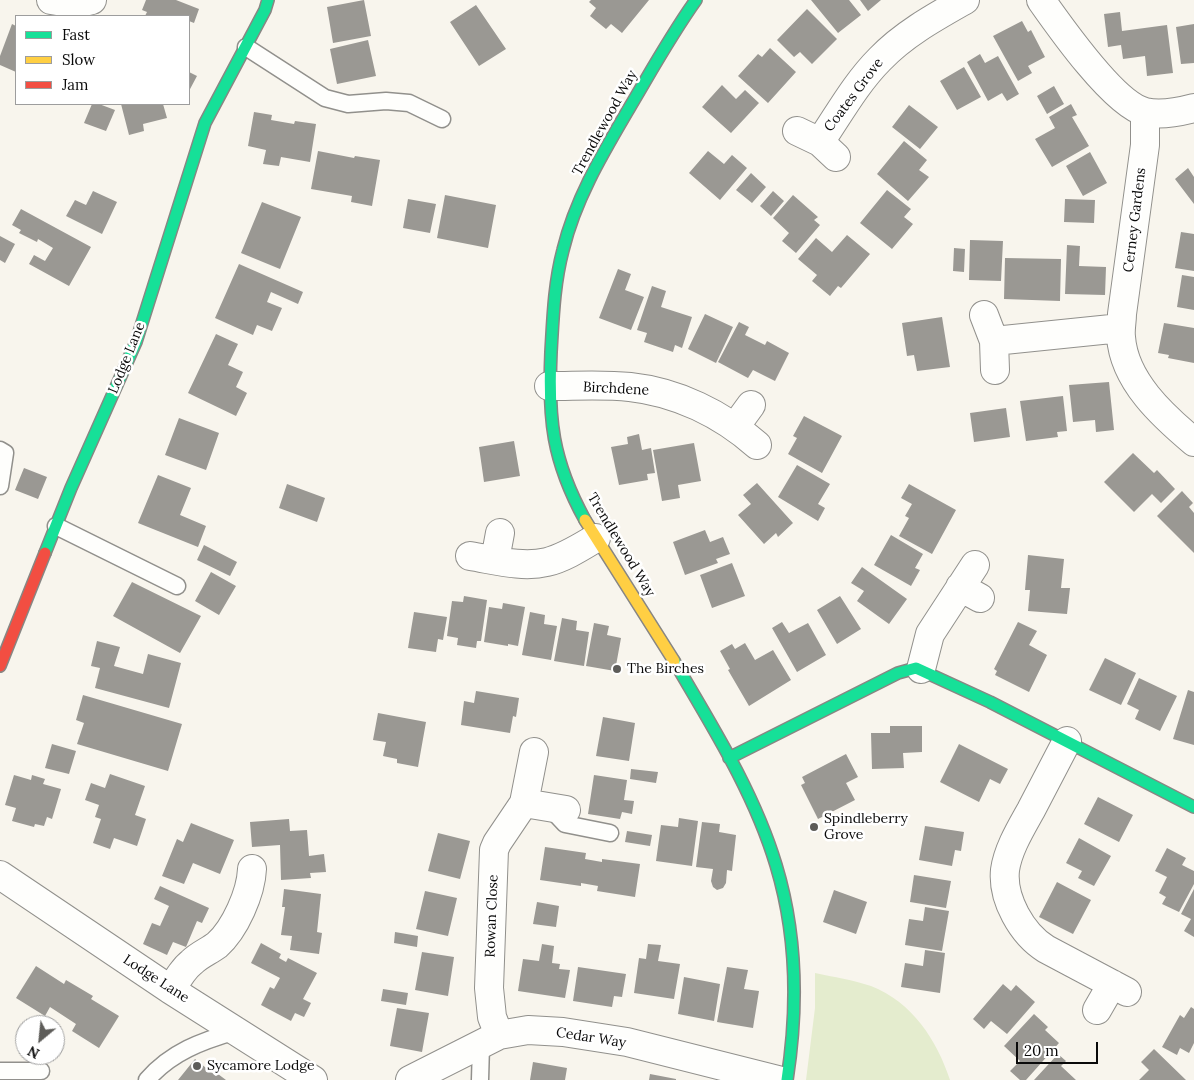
<!DOCTYPE html>
<style>
body{margin:0}
#map{position:relative;width:1194px;height:1080px;overflow:hidden;background:#f8f5ed;font-family:Lora,serif}
canvas{display:block}
.legend{position:absolute;left:15px;top:15px;width:175px;height:90px;box-sizing:border-box;background:#fff;border:1px solid #9d9d9d;margin:0;padding:6px 9px;list-style:none;font-size:15px;color:#0a0a0a}
.legend li{display:flex;align-items:center;gap:10px;height:25px}
.legend b{width:25px;border:1px solid #9d9d9d}
.north{position:absolute;left:15px;top:1015px;width:50px;height:50px;box-sizing:border-box;background:#fff;border:1px solid #9d9d9d;border-radius:50%;rotate:208deg;font-size:14px;font-weight:700;line-height:20px;text-align:center;color:#0a0a0a}
.north::after{content:'';display:block;margin:auto;width:18px;height:22px;background:#5d5c59;clip-path:polygon(50% 0,100% 100%,50% 72%,0 100%)}
.scale{position:absolute;left:1016px;top:1042px;width:82px;height:22px;box-sizing:border-box;border:2px solid #0a0a0a;border-top:0;padding-left:6px;font-size:15px;line-height:18px;white-space:nowrap;color:#0a0a0a;-webkit-text-stroke:4px #fff;paint-order:stroke}
</style>
<div id="map">
<canvas width="1194" height="1080"></canvas>
<ul class="legend">
<li><b style="height:6px;background:#16e098"></b>Fast</li>
<li><b style="height:6px;background:#ffcf43"></b>Slow</li>
<li><b style="height:6px;background:#f24e42"></b>Jam</li>
</ul>
<div class="north">N</div>
<div class="scale">20 m</div>
</div>
<script>
const ctx = document.querySelector('canvas').getContext('2d');
ctx.lineJoin = 'round';
function fillPath(path, color) { ctx.fillStyle = color; ctx.fill(path, 'evenodd'); }
function strokePath(path, color, width, dash) { ctx.strokeStyle = color; ctx.lineWidth = width; ctx.lineCap = dash ? 'butt' : 'round'; ctx.setLineDash(dash || []); ctx.stroke(path); }
function drawText(font, color, halo, rows, align = 'center') {
  ctx.font = font + ' Lora,serif'; ctx.lineWidth = 5; ctx.setLineDash([]); ctx.textBaseline = 'middle'; ctx.strokeStyle = halo; ctx.fillStyle = color; for (const [text, x, y, turn = 0] of rows) {
    ctx.save(); ctx.translate(x, y); ctx.rotate((+turn || 0) * Math.PI / 180); ctx.textAlign = isNaN(turn) ? turn : align; if (halo) ctx.strokeText(text, 0, 0); ctx.fillText(text, 0, 0); ctx.restore();
  }
}
fillPath(new Path2D(`
 M815,973C834,977 853,980 871,986C912,1002 937,1040 950,1080H806L815,1008Z`), '#e4ecce');
fillPath(new Path2D(`
 M146,0H176L199,9L194,23L189,21V16H145L147,12L142,10Z
 M364,0L371,36L333,43L327,7Z
 M591,0H649L622,33L611,24L606,29L590,16L596,8L589,2Z
 M811,0H849L861,15L838,33Z
 M860,0H881L868,11Z
 M476,5L506,49L479,66L450,22Z
 M807,9L837,39L812,64L800,52L794,57L777,40Z
 M1120,12L1122,31L1167,25L1173,73L1147,76L1145,56L1123,59L1121,45L1108,47L1104,14Z
 M1022,21L1028,32L1031,30L1045,57L1028,66L1032,73L1018,81L993,36Z
 M12,24L16,26V72L0,65V56Z
 M1194,24V63L1181,64L1176,27Z
 M368,40L376,76L337,84L330,49Z
 M770,48L796,72L768,103L738,76L758,54L762,57Z
 M980,54L985,63L998,56L1019,94L1007,101L1002,93L988,101L967,62Z
 M964,67L981,97L957,110L940,81Z
 M189,72L197,76L189,91Z
 M722,85L736,99L745,90L759,103L731,133L702,107Z
 M1054,86L1064,104L1047,114L1037,96Z
 M92,104H99L115,110L106,131L84,123Z
 M121,104H163L167,118L143,124L144,131L129,135Z
 M1071,104L1077,115L1072,117L1089,146L1052,167L1035,139L1055,128L1049,117Z
 M909,105L938,127L920,149L892,127Z
 M254,112L272,115L271,120L294,124L295,121L316,124L310,162L281,157L279,166L263,164L266,150L248,146Z
 M904,141L927,160L919,170L929,177L908,201L877,174Z
 M318,151L354,158L355,156L380,160L372,206L351,202L352,196L311,189Z
 M708,151L724,164L732,155L747,168L720,200L689,173Z
 M1090,152L1107,183L1083,196L1066,166Z
 M1188,168L1194,177V204L1175,179Z
 M751,173L766,187L752,203L736,190Z
 M887,190L911,209L904,217L913,224L892,249L860,223Z
 M93,191L117,202L102,234L66,216L75,200L86,205Z
 M773,191L784,201L771,216L760,206Z
 M445,195L496,205L488,248L437,238Z
 M793,195L818,217L814,220L820,225L796,253L782,241L789,233L773,218Z
 M408,199L436,204L430,233L403,228Z
 M1065,199L1095,200L1094,223L1064,222Z
 M262,202L301,217L280,269L241,253Z
 M21,209L91,247L69,286L29,264L34,255L45,261L53,248L38,239L37,242L19,233L21,230L12,225Z
 M1181,232L1194,234V271L1175,268Z
 M847,235L870,254L841,288L838,286L830,296L812,281L817,275L798,259L816,238L832,252Z
 M0,236L15,244L5,263L0,260Z
 M970,240L1003,241L1001,281L969,280Z
 M1067,245L1080,246L1079,266L1106,267L1105,295L1065,294Z
 M954,248L965,249L964,272L953,271Z
 M1005,258L1061,259L1060,301L1004,299Z
 M239,264L303,292L298,304L271,292L267,302L282,308L272,331L257,325L253,335L215,318Z
 M618,269L631,274L625,290L644,297L631,330L599,318Z
 M1182,275L1194,277V310L1177,307Z
 M652,286L666,291L661,307L692,317L682,348L675,345L673,352L644,342L647,333L637,330Z
 M705,314L733,327L716,363L688,349Z
 M942,317L950,367L917,371L914,355L907,356L902,323Z
 M739,322L749,327L745,335L765,345L767,341L789,353L775,381L753,370L748,378L718,362Z
 M1164,323L1194,328V363L1168,358L1169,355L1158,353Z
 M216,334L238,344L228,365L243,372L236,387L247,393L236,416L188,393Z
 M1109,382L1114,430L1096,432L1095,420L1073,422L1069,385Z
 M1063,396L1067,431L1057,432L1058,437L1026,441L1020,401Z
 M1006,408L1010,437L974,442L970,413Z
 M804,416L842,436L822,473L788,454L797,438L793,436Z
 M179,418L219,433L206,470L165,455Z
 M639,434L642,450L651,448L655,473L647,474L648,480L619,485L611,447L628,444L627,437Z
 M514,441L520,476L484,482L479,447Z
 M694,443L701,481L678,485L680,498L662,501L653,450Z
 M1133,453L1154,473L1157,470L1175,489L1161,503L1152,494L1134,512L1104,482Z
 M797,465L830,484L818,504L825,508L818,521L778,497Z
 M24,468L47,477L38,499L15,490Z
 M158,475L191,488L180,515L206,526L198,547L138,523Z
 M757,483L793,523L778,537L776,533L764,544L738,515L751,504L743,495Z
 M287,484L325,498L317,522L279,508Z
 M909,484L956,510L932,554L899,536L909,518L905,516L912,504L901,498Z
 M1182,491L1193,503L1189,507L1194,513V553L1157,516Z
 M705,530L710,542L723,537L730,554L716,559L718,563L685,575L673,542Z
 M891,535L923,554L915,568L920,570L911,586L874,565Z
 M204,545L237,562L230,576L197,560Z
 M1028,555L1064,559L1061,588H1070L1067,614L1028,611L1030,590H1025Z
 M732,563L745,596L712,608L700,575Z
 M862,567L907,599L889,624L857,601L864,591L851,583Z
 M211,572L236,586L219,615L195,601Z
 M132,582L201,616L180,653L113,616Z
 M464,596L487,600L481,641H477L476,648L457,645L458,638L447,636L452,601L463,602Z
 M840,596L861,629L837,644L817,610Z
 M503,603L525,607L518,646L508,644V646L484,642L489,607L502,609Z
 M414,612L447,617L443,640L438,639L436,652L408,648Z
 M530,612L545,615L544,624L557,626L551,660L522,655Z
 M562,618L577,621L576,630L589,632L584,666L554,661Z
 M782,622L789,633L808,623L826,655L797,672L772,628Z
 M1018,622L1037,631L1029,645L1047,655L1029,692L995,675L997,671L994,669Z
 M594,623L609,626L607,635L621,638L615,671L586,666Z
 M97,641L120,647L114,666L143,674L148,654L181,663L169,708L95,688L100,668L91,666Z
 M745,643L755,660L773,650L791,680L749,706L728,670L730,669L720,651L732,644L735,649Z
 M1105,658L1136,673L1121,705L1089,690Z
 M1139,678L1177,696L1160,731L1135,719L1139,710L1127,704Z
 M1188,690L1194,692V745L1173,739Z
 M476,691L519,698L516,717L513,716L510,733L461,725L464,701L474,703Z
 M83,695L182,724L168,771L77,744L84,723L76,720Z
 M378,713L426,722L418,767L397,763V759L383,756L386,742L373,740Z
 M603,717L635,723L629,761L596,756Z
 M890,726H922V752L903,753L904,768L872,769L871,733H890Z
 M52,744L76,751L69,774L45,768Z
 M959,744L1008,769L1000,784L990,779L979,802L940,782Z
 M846,754L858,777L846,783L855,800L818,819L801,785L805,783L802,777Z
 M631,769L658,772L656,783L630,779Z
 M110,774L145,786L135,815L146,819L137,846L114,838L110,849L93,843L101,819L95,817L99,805L85,800L91,783L105,788Z
 M14,775L31,780L32,775L45,779L43,784L61,789L52,819L47,817L44,826L35,824L34,827L12,821L16,808L5,805Z
 M594,775L627,780L624,800L634,801L632,814L622,812L620,819L588,814Z
 M1098,797L1133,815L1119,842L1084,824Z
 M679,818L698,821L692,866L656,861L661,825L678,827Z
 M289,819L290,831L307,830L309,856L324,854L326,872L310,873L311,878L281,880L280,845L252,847L250,822Z
 M702,822L720,824L719,832L736,835L732,871L727,870L726,883L723,888L717,890L713,887L711,881L713,869L696,867Z
 M191,823L234,840L220,874L193,863L184,884L162,876L177,839L183,842Z
 M925,826L964,832L961,851L955,850L952,866L919,860Z
 M627,831L652,835L650,846L625,842Z
 M438,833L470,841L460,879L428,871Z
 M1079,838L1111,856L1094,886L1078,878L1082,871L1066,863Z
 M545,847L586,853L585,859L602,862V859L640,864L635,897L597,891L598,886L581,883V886L540,880Z
 M1167,848L1186,858L1182,865L1194,871V884L1179,912L1162,904L1166,897L1159,893L1167,877L1155,871Z
 M914,875L951,881L946,908L910,902Z
 M1057,882L1091,900L1073,934L1039,917Z
 M160,886L209,908L202,923L197,921L186,947L173,942L167,955L143,944L152,923L160,926L169,906L154,899Z
 M284,889L321,894L317,932L322,933L319,954L290,950L292,936L281,935L285,907H282Z
 M1194,889V937L1184,931L1191,919L1181,914Z
 M834,890L867,902L856,934L823,922Z
 M425,891L457,898L448,936L416,929Z
 M537,902L559,906L556,927L533,924Z
 M925,907L949,911L942,951L905,945L909,919L923,921Z
 M395,932L418,936L417,947L394,943Z
 M261,943L281,954L279,958L286,962L288,958L317,973L303,999L311,1003L304,1017L295,1013L291,1021L261,1005L270,987L274,989L280,978L251,963Z
 M542,944L554,946L552,963L560,964L559,969L570,970L565,998L518,991L523,959L539,961Z
 M648,944L661,945L658,961L680,964L674,999L634,993L639,958L646,959Z
 M925,950L945,953L940,993L901,987L905,963L923,966Z
 M422,952L454,957L448,996L415,990Z
 M36,966L64,984L66,980L93,996L91,999L119,1016L99,1048L72,1031L76,1024L50,1007L45,1016L16,998Z
 M578,967L626,974L622,997L614,996L612,1007L573,1001Z
 M727,967L748,970L744,989L759,991L753,1028L717,1022Z
 M684,977L720,984L714,1021L678,1014Z
 M1003,984L1011,991L1016,985L1035,1002L1007,1034L991,1021L984,1029L973,1019Z
 M383,989L408,993L406,1005L381,1001Z
 M1191,1007L1194,1009V1043L1189,1053L1180,1048L1177,1055L1162,1047L1180,1015L1184,1018Z
 M397,1008L429,1013L422,1052L390,1046Z
 M1034,1014L1048,1027L1045,1030L1059,1043L1026,1080H1020L1010,1071L1020,1061L1004,1046Z
 M1154,1049L1186,1080H1139L1149,1070L1141,1062Z
 M1058,1054L1066,1061L1061,1066L1076,1080H1034Z
 M195,1059L216,1076L218,1074L226,1080H178Z
 M533,1062L567,1068L565,1080H530Z
 M650,1074L676,1079V1080H649Z`), '#9a9893');
const lane = new Path2D(`
 M246,47L325,98L348,104L386,101L409,103L442,119
 M0,450L5,453L0,486
 M56,526L177,586
 M550,808L565,824L610,833
 M0,1071H41
 M147,1080C171,1052 202,1041 236,1031
 M480,1080L481,1045`);
const street = new Path2D(`
 M51,0L75,4L92,0
 M1041,0C1060,27 1114,104 1145,112C1160,116 1179,112 1194,108
 M1145,112V145L1122,314C1122,322 1120,329 1121,337C1124,381 1163,416 1194,442
 M797,131L820,142L836,157
 M820,142C839,114 856,83 880,59C904,34 935,17 965,0
 M984,315L994,341L995,370
 M994,341L1121,328
 M549,386C576,386 603,384 630,387C677,392 722,414 757,445
 M735,427L751,405
 M470,556C495,560 522,568 547,562C564,558 581,547 596,538
 M495,560L500,533
 M960,587L980,598
 M921,669L930,634L975,565
 M1067,741C1055,764 1043,787 1031,810C1021,828 1008,849 1005,870C1002,899 1022,934 1046,949L1127,992
 M524,803L566,810
 M0,875L171,990L313,1080
 M171,990C177,980 183,969 192,962C199,955 209,951 217,945C235,929 251,893 252,869
 M1097,1010L1112,984
 M499,1035L492,1017L489,988L494,850L497,843L524,803L534,752
 M410,1080L499,1035L528,1030L563,1032L627,1042L778,1080`);
const fast = new Path2D(`
 M585,520C552,460 548,419 551,352C553,318 554,284 563,250C576,196 606,148 634,100C654,66 673,32 696,0
 M45,553L71,488L136,342L205,123L265,10L268,0
 M674,661C712,726 754,792 776,865C797,934 798,1009 787,1080
 M729,758L898,673L916,668L990,702L1194,807`);
const slow = new Path2D(`
 M585,520L674,661`);
const jam = new Path2D(`
 M0,666L45,553`);
strokePath(lane, '#91908c', 19);
strokePath(street, '#91908c', 30);
strokePath(fast, '#888683', 14);
strokePath(slow, '#888683', 14);
strokePath(jam, '#888683', 14);
strokePath(lane, '#fefefc', 16);
strokePath(street, '#fefefc', 28);
strokePath(fast, '#16e098', 11);
strokePath(slow, '#ffcf43', 11);
strokePath(jam, '#f24e42', 11);
for (const [x, y, r, color] of [
 [617,669,5,"#5d5c59"],
 [814,827,5,"#5d5c59"],
 [197,1066,5,"#5d5c59"]
]) { const dot = new Path2D(); dot.arc(x, y, r, 0, 2 * Math.PI); ctx.fillStyle = color; ctx.fill(dot); strokePath(dot, '#fff', 2); }
drawText('14px', '#0a0a0a', '#fff', [
 ["Coates Grove",854,95,-53],
 ["Trendlewood Way",605,123,-61],
 ["Cerney Gardens",1135,220,-83],
 ["Lodge Lane",127,358,-68],
 ["Birchdene",616,389,3],
 ["Trendlewood Way",621,545,59],
 ["Rowan Close",492,916,-88],
 ["Lodge Lane",156,979,33],
 ["Cedar Way",591,1038,9]
]);
drawText('14px', '#0a0a0a', '#fff', [
 ["The Birches",627,669],
 ["Spindleberry",824,819],
 ["Grove",824,835],
 ["Sycamore Lodge",207,1066]
], 'left');
</script>
